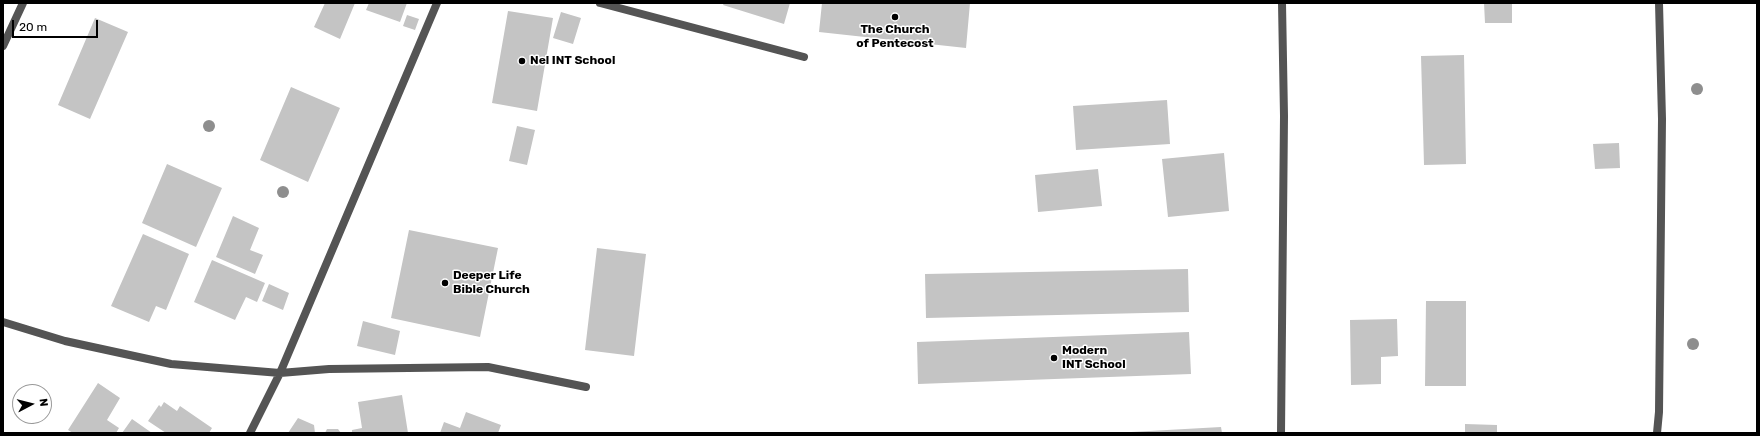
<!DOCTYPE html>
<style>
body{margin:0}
#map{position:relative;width:1760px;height:436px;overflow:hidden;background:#fff;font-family:Rubik,sans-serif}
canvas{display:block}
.frame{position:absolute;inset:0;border:4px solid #000;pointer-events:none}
.north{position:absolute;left:12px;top:384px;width:40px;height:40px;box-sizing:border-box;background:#fff;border:1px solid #999;border-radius:50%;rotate:83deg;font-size:11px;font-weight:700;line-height:16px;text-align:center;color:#000}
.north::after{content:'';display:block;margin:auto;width:14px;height:18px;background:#000;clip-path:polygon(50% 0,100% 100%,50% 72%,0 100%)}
.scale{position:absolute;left:12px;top:20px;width:86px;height:18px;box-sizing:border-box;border:2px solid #000;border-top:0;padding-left:5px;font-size:12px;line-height:14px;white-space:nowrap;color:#000;-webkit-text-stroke:3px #fff;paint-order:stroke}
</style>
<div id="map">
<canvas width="1760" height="436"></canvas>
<div class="frame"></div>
<div class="north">N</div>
<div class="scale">20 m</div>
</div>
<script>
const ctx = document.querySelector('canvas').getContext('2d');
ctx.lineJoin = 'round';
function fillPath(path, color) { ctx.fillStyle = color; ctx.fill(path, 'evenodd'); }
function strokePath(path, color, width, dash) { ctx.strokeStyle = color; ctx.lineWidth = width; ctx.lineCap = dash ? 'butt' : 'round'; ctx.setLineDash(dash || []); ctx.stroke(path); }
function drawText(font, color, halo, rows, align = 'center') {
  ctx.font = font + ' Rubik,sans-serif'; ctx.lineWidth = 3; ctx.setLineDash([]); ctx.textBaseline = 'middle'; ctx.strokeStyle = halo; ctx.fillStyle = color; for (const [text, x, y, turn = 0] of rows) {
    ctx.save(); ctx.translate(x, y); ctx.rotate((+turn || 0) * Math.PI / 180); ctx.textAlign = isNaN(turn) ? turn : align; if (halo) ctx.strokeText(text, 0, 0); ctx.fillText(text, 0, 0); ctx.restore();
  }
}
fillPath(new Path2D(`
 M325,3H355L340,39L314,27Z
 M369,3H407L400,22L366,10Z
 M724,3H790L784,24L723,5Z
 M822,3H970L966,48L819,32Z
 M1484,3H1512V23H1485Z
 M508,11L553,18L537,111L492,103Z
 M561,12L581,18L573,44L553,38Z
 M407,15L419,19L415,30L403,26Z
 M95,18L128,32L90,119L58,105Z
 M1464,55L1466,164L1424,165L1421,56Z
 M291,87L340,108L308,182L260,160Z
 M1167,100L1170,144L1076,150L1073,106Z
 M517,126L535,130L527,165L509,161Z
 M1619,143L1620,168L1595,169L1593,144Z
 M1224,153L1229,211L1168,217L1162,159Z
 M167,164L222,188L196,247L142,223Z
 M1098,169L1102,206L1038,212L1035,175Z
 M233,216L259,228L250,250L263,255L255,274L216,257Z
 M409,230L498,248L480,337L391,318Z
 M143,234L189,254L166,310L156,306L149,322L111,306Z
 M597,248L646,254L634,356L585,350Z
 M212,260L265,283L257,302L246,297L235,320L194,302Z
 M1188,269L1189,312L926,318L925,274Z
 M269,284L289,293L283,310L262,301Z
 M1426,301H1466V386H1425Z
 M1397,319L1398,356L1381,357V384L1351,385L1350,320Z
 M363,321L400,331L395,355L357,346Z
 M1189,332L1191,374L918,384L917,342Z
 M98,383L120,398L107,420L119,428L116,433H73L68,430Z
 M402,395L408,433H352V430L362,428L358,402Z
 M164,402L177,411L180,406L212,428L209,433H166L148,421L159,405L161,407Z
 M466,412L501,425L498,433H440L444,422L460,428Z
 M298,418L314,425L315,433H288Z
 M132,419L152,433H122Z
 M1465,424L1497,425V433H1465Z
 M1221,427L1222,433H1131V432Z
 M327,429H338L341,433H325Z`), '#c4c4c4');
strokePath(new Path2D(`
 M600,3L804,57
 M3,46L23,3
 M3,322L65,341L171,364L280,373L329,369L488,367L586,387
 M250,433L280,373L437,3
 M1281,433L1284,116L1282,3
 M1657,433L1659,412L1662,119L1659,3`), '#545454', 8);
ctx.fillStyle = '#8e8e8e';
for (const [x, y] of [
 [1697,89],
 [209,126],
 [283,192],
 [1693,344]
]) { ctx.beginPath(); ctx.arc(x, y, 6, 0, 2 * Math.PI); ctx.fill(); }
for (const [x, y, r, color] of [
 [895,17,4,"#000"],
 [522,61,4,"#000"],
 [445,283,4,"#000"],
 [1054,358,4,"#000"]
]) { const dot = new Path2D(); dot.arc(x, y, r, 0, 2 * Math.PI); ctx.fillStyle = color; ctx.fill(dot); strokePath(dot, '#fff', 1.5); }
drawText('bold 12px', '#000', '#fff', [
 ["The Church",895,30,"center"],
 ["of Pentecost",895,44,"center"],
 ["Nel INT School",530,61],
 ["Deeper Life",453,276],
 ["Bible Church",453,290],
 ["Modern",1062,351],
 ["INT School",1062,365]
], 'left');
</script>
